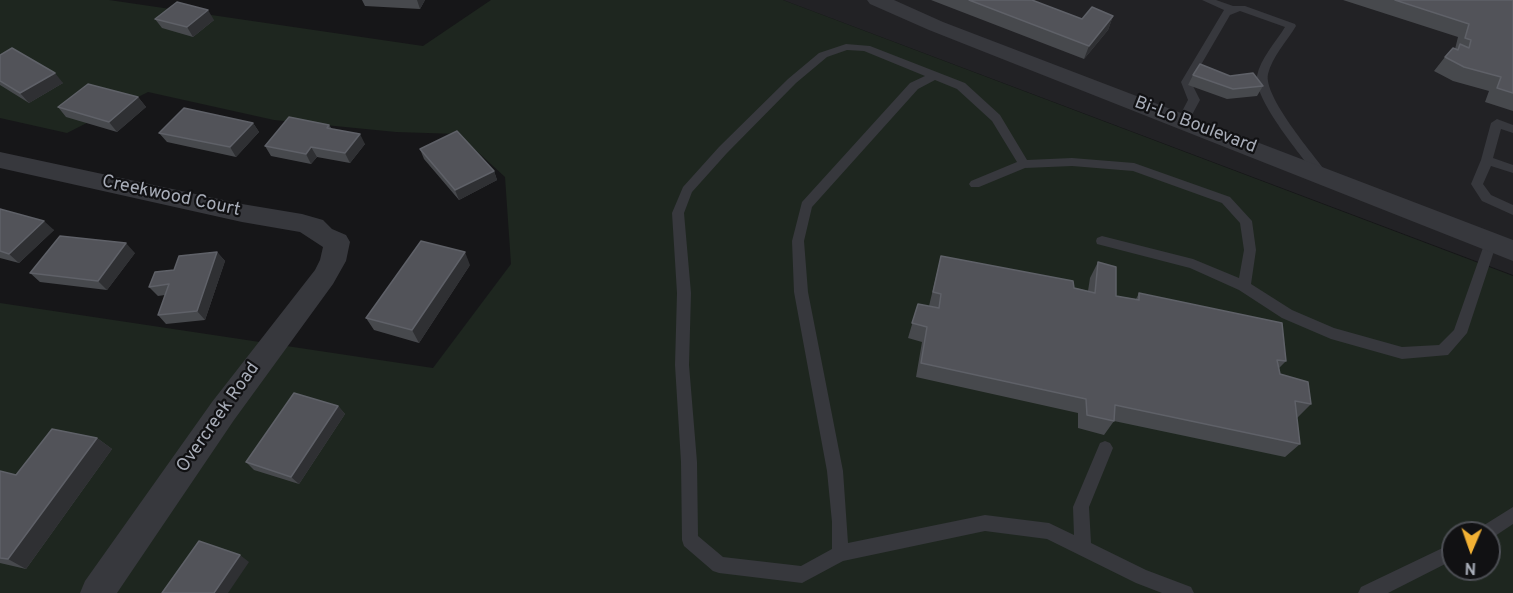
<!DOCTYPE html>
<style>
body{margin:0}
#map{position:relative;width:1513px;height:593px;overflow:hidden;background:#161618;font-family:Overpass,sans-serif}
canvas{display:block}
.north{position:absolute;left:1441px;top:521px;width:60px;height:60px;box-sizing:border-box;background:#111113;border:2px solid #4d4f55;border-radius:50%;rotate:182deg;font-size:16px;font-weight:700;line-height:24px;text-align:center;color:#a8adb8}
.north::after{content:'';display:block;margin:auto;width:21px;height:27px;background:#f2b134;clip-path:polygon(50% 0,100% 100%,50% 72%,0 100%)}
</style>
<div id="map">
<canvas width="1513" height="593"></canvas>
<div class="north">N</div>
</div>
<script>
const ctx = document.querySelector('canvas').getContext('2d');
ctx.lineJoin = 'round';
function fillPath(path, color) { ctx.fillStyle = color; ctx.fill(path, 'evenodd'); }
function strokePath(path, color, width, dash) { ctx.strokeStyle = color; ctx.lineWidth = width; ctx.lineCap = dash ? 'butt' : 'round'; ctx.setLineDash(dash || []); ctx.stroke(path); }
function drawText(font, color, halo, rows, align = 'center') {
  ctx.font = font + ' Overpass,sans-serif'; ctx.lineWidth = 4.5; ctx.setLineDash([]); ctx.textBaseline = 'middle'; ctx.strokeStyle = halo; ctx.fillStyle = color; for (const [text, x, y, turn = 0] of rows) {
    ctx.save(); ctx.translate(x, y); ctx.rotate((+turn || 0) * Math.PI / 180); ctx.textAlign = isNaN(turn) ? turn : align; if (halo) ctx.strokeText(text, 0, 0); ctx.fillText(text, 0, 0); ctx.restore();
  }
}
fillPath(new Path2D(`
 M783,0H1513V276V275Z`), '#222225');
fillPath(new Path2D(`
 M0,0H109L423,46L491,0H783L1513,276V593H0V303L433,368L511,264L505,177L458,134L396,132L274,120L148,92L67,133L0,118ZM1453,533H1489V569H1453Z`), '#1e261f');
fillPath(new Path2D(`
 M1202,0H1216L1233,6H1245L1295,24L1296,26C1287,41 1272,57 1268,74C1263,96 1313,154 1327,173L1329,176L1327,179H1319C1304,159 1253,99 1257,76C1260,59 1276,42 1285,27L1240,11L1230,15L1191,82L1200,100L1187,124H1179L1177,121L1188,100L1181,82L1224,10Z
 M846,44L870,46L965,83L1000,115L1027,160L1072,158L1134,163L1230,197L1252,221L1256,250L1251,284L1292,310L1334,328L1402,347L1439,345L1454,330L1485,242L1486,239H1496L1497,242L1467,333L1448,355L1402,359L1331,339L1282,318L1239,290L1190,268L1097,244L1096,241L1097,238L1102,236L1193,259L1239,278L1244,250L1240,223L1222,203L1133,171L1072,166L1025,168L979,187H971L969,184L971,181L1017,162L992,121L957,89L935,80L918,89L812,207L804,241L808,292L843,471L848,543L985,515L1049,523L1074,535L1073,507L1100,443L1105,441L1110,443L1113,448L1089,507L1091,543L1146,570L1191,587L1194,593H1162L1136,583L1047,539L985,531L843,561L802,583L719,573L713,571L684,546L682,540L681,462L675,365L677,293L672,213L683,187L719,147L788,79L819,53ZM847,50L864,51L925,76L910,83L802,202L792,241L794,292L827,471L832,522V549L801,566L723,557L698,536L697,462L689,365L691,293L684,213L692,192L727,153L796,83L827,57Z
 M1497,119L1513,125V133L1501,129L1493,158L1513,165V173L1491,166L1483,184L1491,195L1513,205V215L1482,201L1471,184L1481,160L1491,123Z
 M1513,507V524L1489,540V533H1479L1481,527Z
 M1453,543V560L1388,593H1358L1361,587Z`), '#37383d');
fillPath(new Path2D(`
 M867,0H894L943,22L1513,240V261L929,30L870,4Z
 M0,152L242,204L302,214L323,220L332,229L346,235L350,242L346,261L333,284L234,420L117,593H80L85,581L212,402L315,270L320,260L323,247L300,232L242,222L0,168Z`), '#37383d');
fillPath(new Path2D(`
 M362,0H425L420,9L365,6Z
 M931,0H1032L1082,19L1113,16L1108,30L1084,59Z
 M1343,0H1513V111L1485,102L1489,91L1453,81L1434,71L1445,57L1455,49L1458,37Z
 M155,19L214,20L193,37L162,28Z
 M0,55L63,83L29,103L0,85Z
 M1193,75L1230,76L1263,86L1257,96L1227,99L1188,85Z
 M138,97L146,107L117,132L66,117L58,107Z
 M253,123L259,132L236,157L167,142L159,133Z
 M329,125L332,129L365,144L350,163L317,157L311,164L271,156L265,146Z
 M420,149L494,171L497,180L459,200L424,159Z
 M0,209L54,230L19,263L0,258Z
 M217,252L225,261L205,320L166,324L158,315L165,295L158,296L149,287L174,270Z
 M135,253L107,290L40,282L30,273Z
 M941,256L1088,291L1090,278L1098,262L1116,296L1136,299L1139,293L1286,361L1279,368L1280,374L1311,404L1297,418L1300,444L1285,457L1114,421L1104,435L1078,428V413L916,377L922,342L908,338L918,304L929,306Z
 M470,265L419,343L374,330L366,318Z
 M338,406L345,414L299,484L254,470L246,462Z
 M97,438L112,449L26,569L0,563V471L16,475Z`), '#47494d');
fillPath(new Path2D(`
 M417,0H425L420,9Z
 M208,10L214,20L193,37L187,27Z
 M1113,16L1108,30L1084,59L1089,46Z
 M55,73L63,83L29,103L20,93Z
 M138,97L146,107L117,132L109,122Z
 M253,123L259,132L236,157L230,147Z
 M360,134L365,144L350,163L345,153Z
 M311,147L317,157L311,164L306,154Z
 M494,171L497,180L459,200L455,190Z
 M44,221L54,230L19,263L9,254Z
 M126,243L135,253L107,290L98,281Z
 M217,252L225,261L205,320L197,311Z
 M465,252L470,265L419,343L412,330Z
 M338,406L345,414L299,484L291,477Z
 M97,438L112,449L26,569L8,559Z
 M240,555L249,562L228,593H214Z`), '#2f3033');
const building = new Path2D(`
 M969,0H1032L1082,19L1092,7L1113,16L1089,46Z
 M1395,0H1513V93L1497,88L1501,77L1464,67L1445,57L1453,48L1458,50L1460,44L1469,48L1471,40L1465,38L1469,24Z
 M177,2L208,10L187,27L155,19Z
 M12,48L55,73L20,93L0,81V55Z
 M1200,64L1230,76L1253,73L1263,86L1233,89L1193,75Z
 M88,84L138,97L109,122L58,107Z
 M184,108L253,123L230,147L159,133Z
 M289,117L329,125L327,128L360,134L345,153L311,147L306,154L265,146Z
 M457,131L494,171L455,190L420,149Z
 M0,209L44,221L9,254L0,251Z
 M60,236L126,243L98,281L30,273Z
 M421,241L465,252L412,330L366,318Z
 M217,252L197,311L158,315L169,284L149,287L155,272L174,270L179,256Z
 M941,256L1073,281L1074,288L1095,293L1098,262L1116,267V296L1139,300V293L1282,323L1286,361L1277,360L1280,374L1308,382L1311,404L1295,401L1300,444L1115,405L1114,421L1087,415L1086,399L921,363L927,327L912,323L918,304L939,308L941,294L933,292Z
 M294,393L338,406L291,477L246,462Z
 M52,429L97,438L8,559L0,558V471L16,475Z
 M199,541L240,555L214,593H162Z`);
fillPath(building, '#525359');
strokePath(building, '#5f6168', 1.5);
drawText('18px', '#a8adb8', '#111113', [
 ["Bi-Lo Boulevard",1195,126,21],
 ["Creekwood Court",171,197,12],
 ["Overcreek Road",219,418,-55]
]);
</script>
